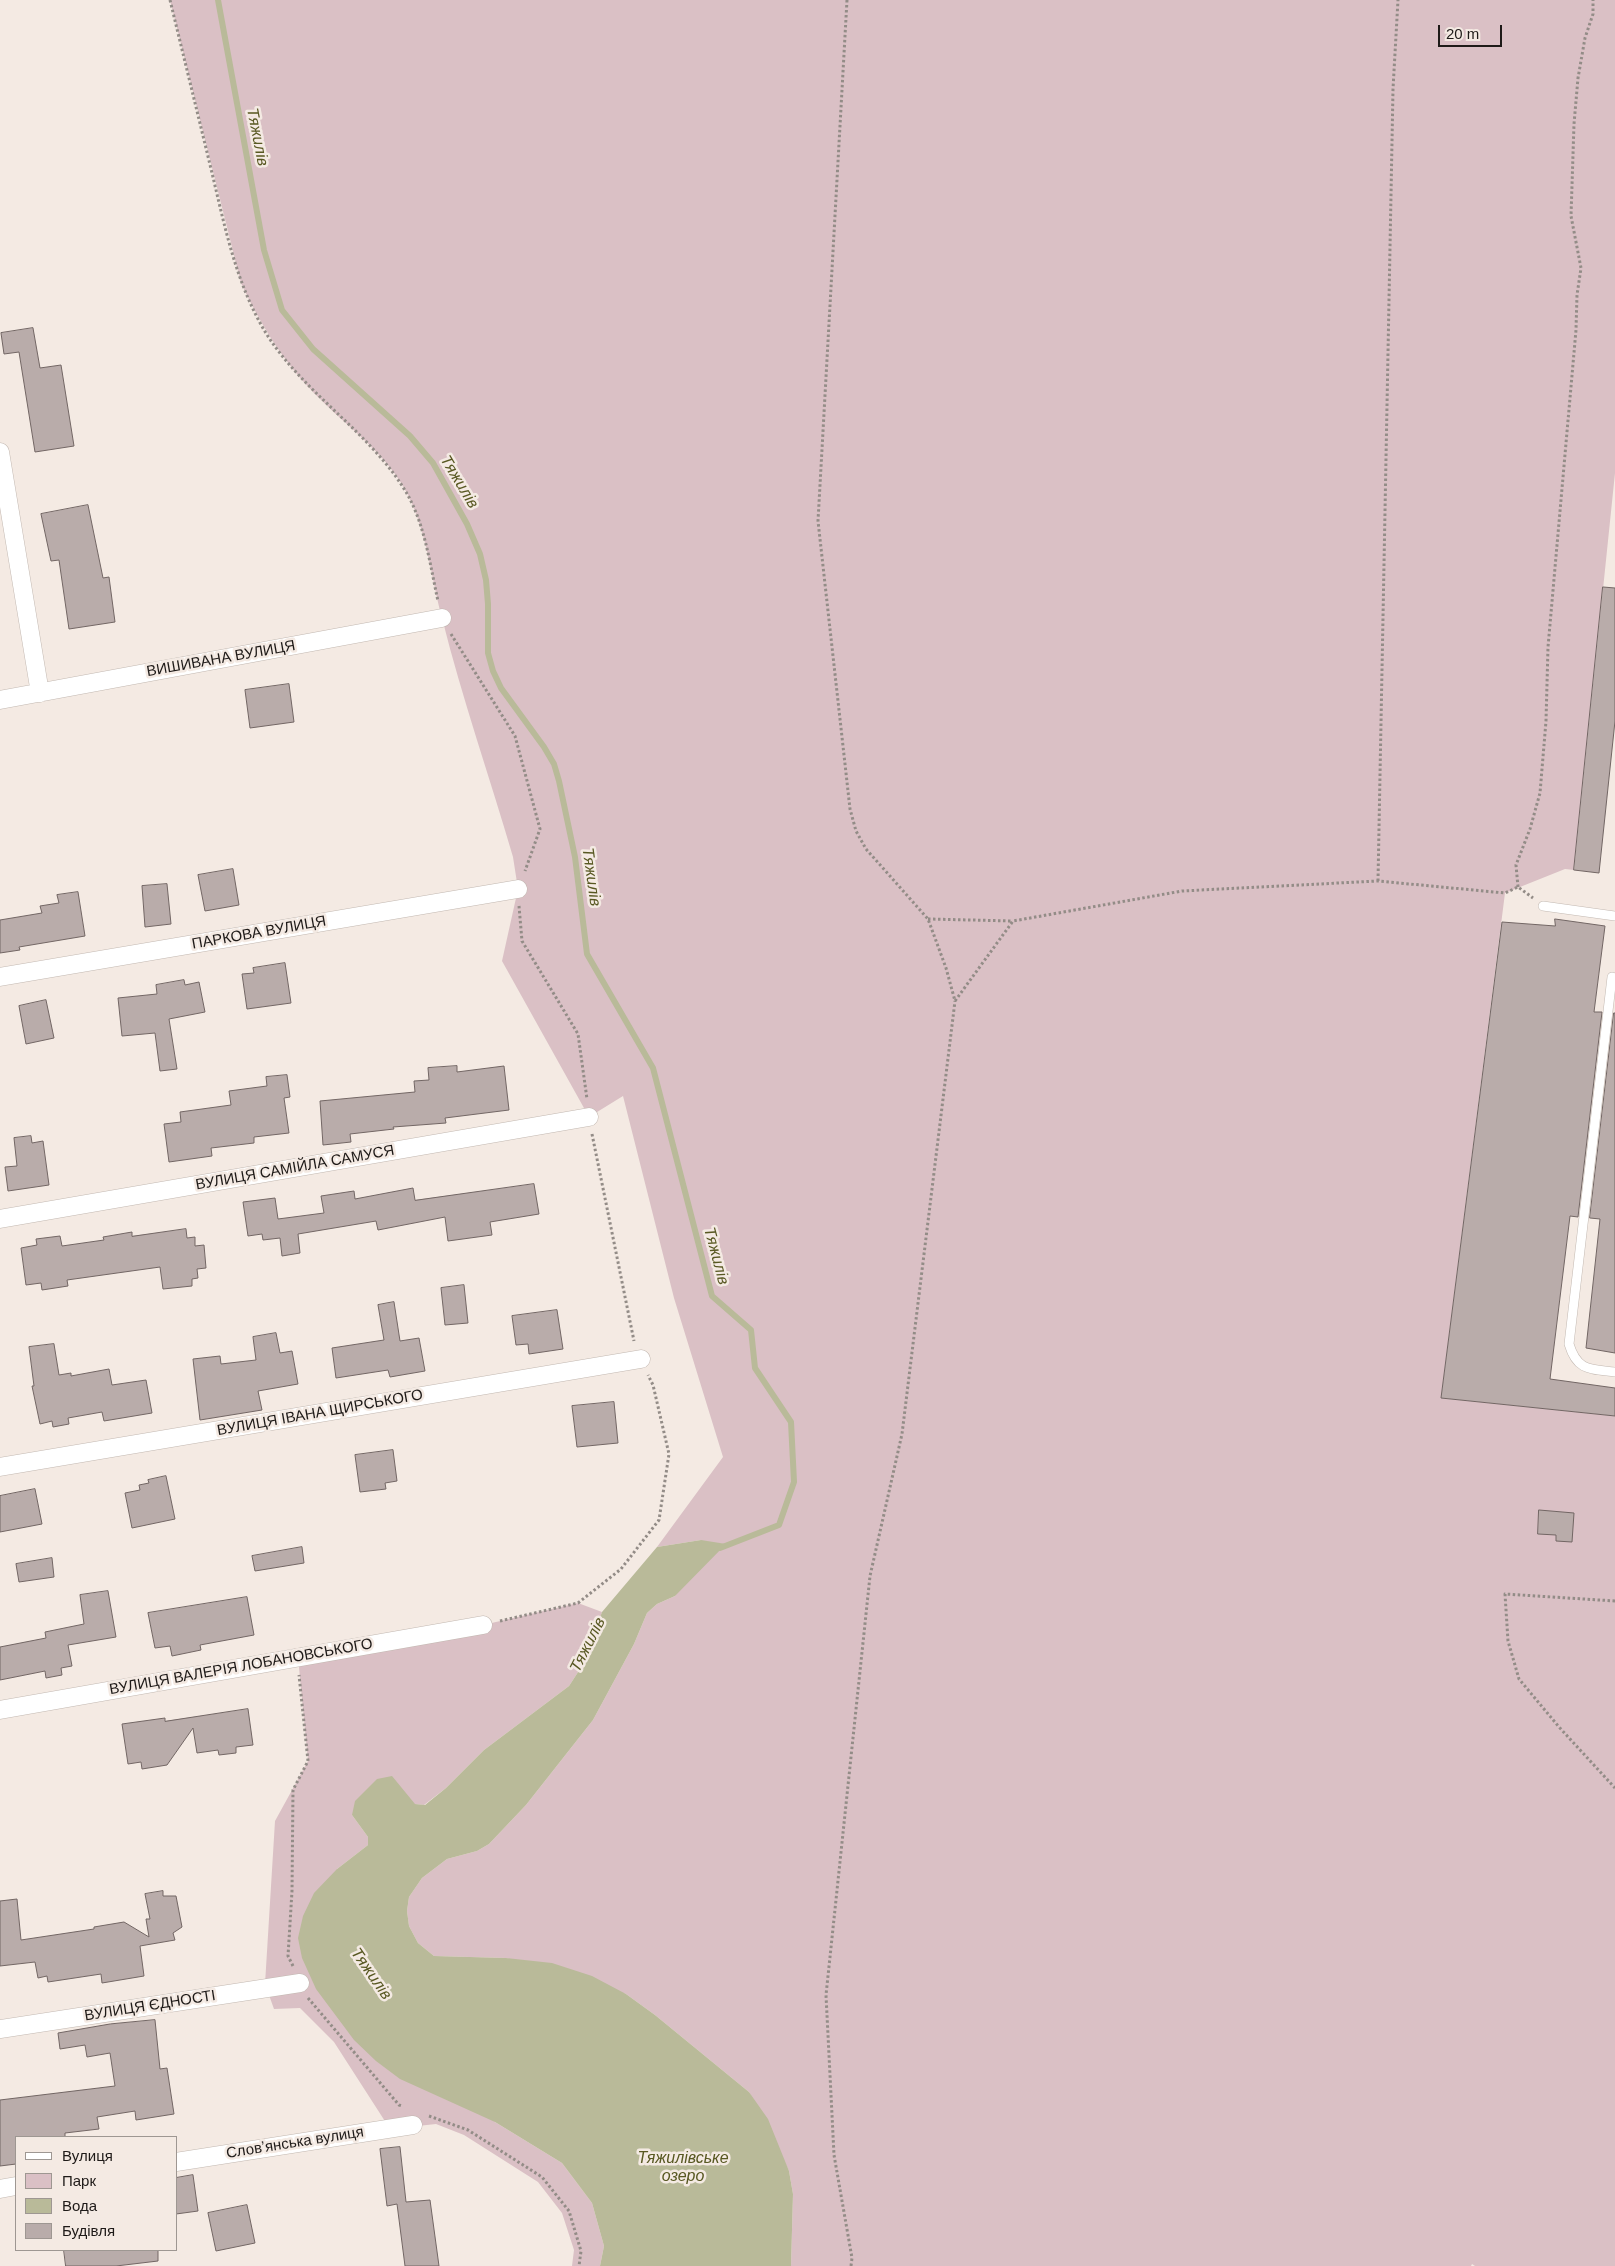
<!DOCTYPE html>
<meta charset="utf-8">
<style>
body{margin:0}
#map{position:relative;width:1615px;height:2266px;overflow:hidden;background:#f4eae3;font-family:Helvetica,sans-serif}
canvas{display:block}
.legend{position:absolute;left:15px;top:2136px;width:162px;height:115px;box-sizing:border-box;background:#f4eae3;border:1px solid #9e9792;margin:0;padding:6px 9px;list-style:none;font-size:15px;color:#1e1a18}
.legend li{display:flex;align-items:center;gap:10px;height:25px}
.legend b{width:25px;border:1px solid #9e9792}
.scale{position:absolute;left:1438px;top:25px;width:64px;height:22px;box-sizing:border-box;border:2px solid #1e1a18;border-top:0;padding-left:6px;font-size:15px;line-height:18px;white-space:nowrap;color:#1e1a18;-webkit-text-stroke:4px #f4eae3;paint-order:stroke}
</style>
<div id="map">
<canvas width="1615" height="2266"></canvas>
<ul class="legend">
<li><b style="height:6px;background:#fff"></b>Вулиця</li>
<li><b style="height:14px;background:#dac0c5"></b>Парк</li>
<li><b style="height:14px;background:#b9ba99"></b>Вода</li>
<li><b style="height:14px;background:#b9acaa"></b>Будівля</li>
</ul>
<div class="scale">20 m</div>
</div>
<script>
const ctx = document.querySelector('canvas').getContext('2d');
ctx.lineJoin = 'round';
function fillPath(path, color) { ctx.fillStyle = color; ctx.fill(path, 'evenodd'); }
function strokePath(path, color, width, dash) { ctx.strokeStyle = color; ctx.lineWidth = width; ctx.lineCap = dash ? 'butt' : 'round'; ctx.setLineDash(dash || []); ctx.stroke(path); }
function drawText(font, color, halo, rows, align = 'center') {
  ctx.font = font + ' Helvetica,sans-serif'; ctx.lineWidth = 5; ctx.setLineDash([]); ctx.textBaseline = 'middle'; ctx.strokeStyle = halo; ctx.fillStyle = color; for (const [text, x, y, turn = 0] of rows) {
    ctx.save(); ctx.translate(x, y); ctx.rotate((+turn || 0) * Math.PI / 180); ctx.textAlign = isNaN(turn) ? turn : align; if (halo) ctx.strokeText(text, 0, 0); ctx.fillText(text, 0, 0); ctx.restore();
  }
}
fillPath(new Path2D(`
 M170,0H1615V473L1574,870L1565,869L1505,893L1441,1398L1615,1416V2266H1475L1472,2264L1471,2266H791L793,2194L789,2171L749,2092L655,2015L626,1994L506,1958L434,1956L418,1943L409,1926L407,1911L409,1897L422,1878L447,1859L477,1851L489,1844L526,1805L593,1720L634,1644L647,1613L657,1604L675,1596L701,1540L657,1547L723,1457L674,1298L623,1096L589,1117L502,961L518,889L513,857C490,778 462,698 442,618C431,577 427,533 408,495C388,455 349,428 319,398C284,363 262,327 241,283Z
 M578,1603L602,1612L582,1666L569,1686L484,1750L446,1788L424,1805L415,1804L352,1815L368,1837V1845L337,1869L495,2122L562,2163L592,2203L604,2246L600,2266H572L574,2250L562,2213L538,2182L464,2135L436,2124L390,2129L334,2042L300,2008L274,2009L265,1984L275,1821L308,1761L298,1657L483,1625Z`), '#dac0c5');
fillPath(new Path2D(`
 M701,1540L726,1544L675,1596L657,1604L647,1613L634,1644L593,1720L526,1805L489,1844L477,1851L447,1859L422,1878L409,1897L407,1911L409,1926L418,1943L434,1956L506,1958L552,1963L592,1976L626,1994L655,2015L749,2092L768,2119L789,2171L793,2194L791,2266H600L604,2246L592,2203L562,2163L495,2122L400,2079L376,2061L354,2040L316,1989L302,1958L298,1938L303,1916L314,1893L337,1869L368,1845V1837L352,1815L355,1801L377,1779L392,1776L415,1804L425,1805L446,1788L484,1750L569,1686L582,1666L602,1612L657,1547Z`), '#b9ba99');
strokePath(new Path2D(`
 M218,0L264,250L282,310L313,349L410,436L433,463L467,524L480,554L486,580L488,604V653L493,671L501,688L544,747L554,764L559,781L575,857L587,954L653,1068L712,1296L751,1330L755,1368L791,1422L794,1482L779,1525L720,1548`), '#b9ba99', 6);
const building = new Path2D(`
 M33,328L40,368L61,365L74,446L35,452L19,352L4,354L1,333Z
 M88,505L103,578L109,577L115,622L69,629L59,560L51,561L41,514Z
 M1603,587L1615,588V721L1599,873L1574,870Z
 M289,684L294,722L250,728L245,690Z
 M233,869L239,905L205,911L198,875Z
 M167,884L171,924L145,927L142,886Z
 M78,892L85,936L19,947L20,950L0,953V920L42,913L40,906L59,903L57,895Z
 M1555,919L1605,926L1594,1012H1602L1578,1217L1570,1216L1550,1379L1615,1388V1416L1441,1398L1502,922L1555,926Z
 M285,963L291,1003L247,1009L242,974L254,973L253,968Z
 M184,980L185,985L199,982L205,1012L169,1019L177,1069L160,1071L155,1033L122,1036L118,998L157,994L156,985Z
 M46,1000L54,1038L26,1044L19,1006Z
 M1614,1013H1615V1353L1586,1348L1600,1219L1590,1218Z
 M457,1066V1072L504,1066L509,1110L445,1118L446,1123L393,1127L394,1129L350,1134L351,1142L323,1145L320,1101L415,1092L414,1081L429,1080L428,1068Z
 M287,1075L290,1097L284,1098L289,1133L254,1137V1143L211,1148L212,1156L169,1162L164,1124L181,1122L180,1112L231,1105L229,1091L267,1086L266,1077Z
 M31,1136L32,1143L43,1141L49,1185L8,1191L5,1167L17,1166L14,1138Z
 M534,1184L539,1214L490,1222L492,1235L448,1241L445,1217L378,1230L376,1221L298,1234L300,1253L282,1256L280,1238L263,1240L262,1234L248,1236L243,1202L275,1198L278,1219L324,1213L321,1196L354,1191L355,1199L413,1188L415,1200Z
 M186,1229L187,1238L195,1237V1246L204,1245L206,1268L197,1269L198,1278L192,1279V1286L163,1289L160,1267L67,1280L68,1286L42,1290L41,1283L26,1285L21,1248L37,1245L36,1239L60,1236L62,1246L104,1240L103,1237L132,1232V1236Z
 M464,1285L468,1323L445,1325L441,1288Z
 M394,1302L400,1341L419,1338L425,1371L390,1377L388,1370L336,1378L332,1348L384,1340L378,1305Z
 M557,1310L563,1349L529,1354L528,1344L516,1345L512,1316Z
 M276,1333L280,1353L292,1351L298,1384L258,1391L262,1410L200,1420L193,1359L220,1356L221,1364L256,1360L253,1337Z
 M54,1344L59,1375L71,1373V1376L109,1369L112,1385L146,1380L152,1413L104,1421L102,1412L68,1418L69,1424L53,1427L52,1421L40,1424L32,1386H34L29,1347Z
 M614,1402L618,1443L577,1447L572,1406Z
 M393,1450L397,1481L385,1483L386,1489L360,1492L355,1455Z
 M166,1476L175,1519L132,1528L125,1493L140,1490L139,1485L149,1483L148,1480Z
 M35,1489L42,1524L0,1532V1496Z
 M1539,1510L1574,1513L1572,1542L1556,1541V1535L1538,1534Z
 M302,1547L304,1563L255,1571L252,1556Z
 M52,1558L54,1577L19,1582L16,1564Z
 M108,1591L116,1637L68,1645L72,1666L61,1668L62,1675L46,1678L45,1671L0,1680V1647L46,1638L45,1632L84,1624L80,1595Z
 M247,1597L254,1635L200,1645L201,1650L172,1656L170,1646L155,1648L148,1613Z
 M248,1709L253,1745L236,1747V1753L219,1755L218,1750L197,1753L193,1728L167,1765L142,1769L141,1762L128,1764L122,1724L165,1718V1721Z
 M163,1891V1896H176L182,1927L173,1933L175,1940L140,1946L144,1976L102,1983L101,1974L48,1982L47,1976L38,1978L35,1962L0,1966V1901L17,1899L21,1940L94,1929V1927L124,1922L149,1937L146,1919H150L145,1894Z
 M155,2020L160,2069L167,2068L174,2114L136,2120L135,2111L97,2117L99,2129L65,2133V2137H16V2164L0,2166V2100L115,2086L110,2053L87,2057L85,2045L60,2049L58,2033L110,2024Z
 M400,2147L406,2202L430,2200L439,2266H405L397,2204L387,2206L380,2149Z
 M193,2175L198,2211L176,2214V2178Z
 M247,2205L255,2243L216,2251L208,2213Z
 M64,2250H158V2261L116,2266H66Z`);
fillPath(building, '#b9acaa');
strokePath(building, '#726664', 1);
const service = new Path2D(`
 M1543,906L1615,916
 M1615,978L1612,977L1569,1344C1577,1371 1590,1369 1615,1372`);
const minor = new Path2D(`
 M0,452L40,693
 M0,700L442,618
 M0,977L518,889
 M0,1219L589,1117
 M0,1467L641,1359
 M0,1710L483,1625
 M0,2029L300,1983
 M176,2162L413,2125
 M0,2189L16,2186`);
strokePath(service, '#c2b8b1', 10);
strokePath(minor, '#c2b8b1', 19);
strokePath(new Path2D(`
 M170,0C184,58 198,115 212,173C224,223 234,274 259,321C295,389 367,427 406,492C425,524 430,565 438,601
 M847,0L818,521L850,809L856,831L866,849L928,919L946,968L955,1001L1013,921L1182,891L1378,881L1505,893L1518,887L1533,898
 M451,634L515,736L540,829L525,871
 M1378,881L1393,89L1398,0
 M1518,887L1516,865L1530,829L1540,793L1546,721L1548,647L1576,330L1577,295L1581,268L1571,216L1574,124L1578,78L1585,38L1593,14V0
 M519,906L522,941L578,1034L587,1099
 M928,919L1013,921
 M592,1134L634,1341
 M1615,1601L1505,1594L1508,1641L1519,1679L1559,1727L1615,1788
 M500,1621L578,1603L621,1569L659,1520L669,1454L653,1385L648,1375
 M293,1966L288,1956L292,1891L293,1790L308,1761L299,1675
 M308,1998L399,2105L402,2106
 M429,2116L468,2130L542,2177L569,2211L581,2251L579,2266
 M851,2266L852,2258L834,2155L826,1995L870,1576L902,1434L955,1001`), '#938c87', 3, [2.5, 2.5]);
strokePath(service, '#fff', 9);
strokePath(minor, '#fff', 18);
drawText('15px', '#1e1a18', '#f4eae3', [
 ["ВИШИВАНА ВУЛИЦЯ",221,659,-10],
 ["ПАРКОВА ВУЛИЦЯ",259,933,-10],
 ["ВУЛИЦЯ САМІЙЛА САМУСЯ",295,1168,-10],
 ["ВУЛИЦЯ ІВАНА ЩИРСЬКОГО",320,1413,-10],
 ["ВУЛИЦЯ ВАЛЕРІЯ ЛОБАНОВСЬКОГО",241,1667,-10],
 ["ВУЛИЦЯ ЄДНОСТІ",150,2006,-9],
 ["Словʼянська вулиця",295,2143,-9]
]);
drawText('italic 16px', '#585822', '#f4eae3', [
 ["Тяжилів",257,137,79],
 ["Тяжилів",459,482,59],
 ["Тяжилів",591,877,82],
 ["Тяжилів",716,1256,75],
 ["Тяжилів",588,1645,-63],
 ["Тяжилів",371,1974,55],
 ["Тяжилівське",683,2159],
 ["озеро",683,2177]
]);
</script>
